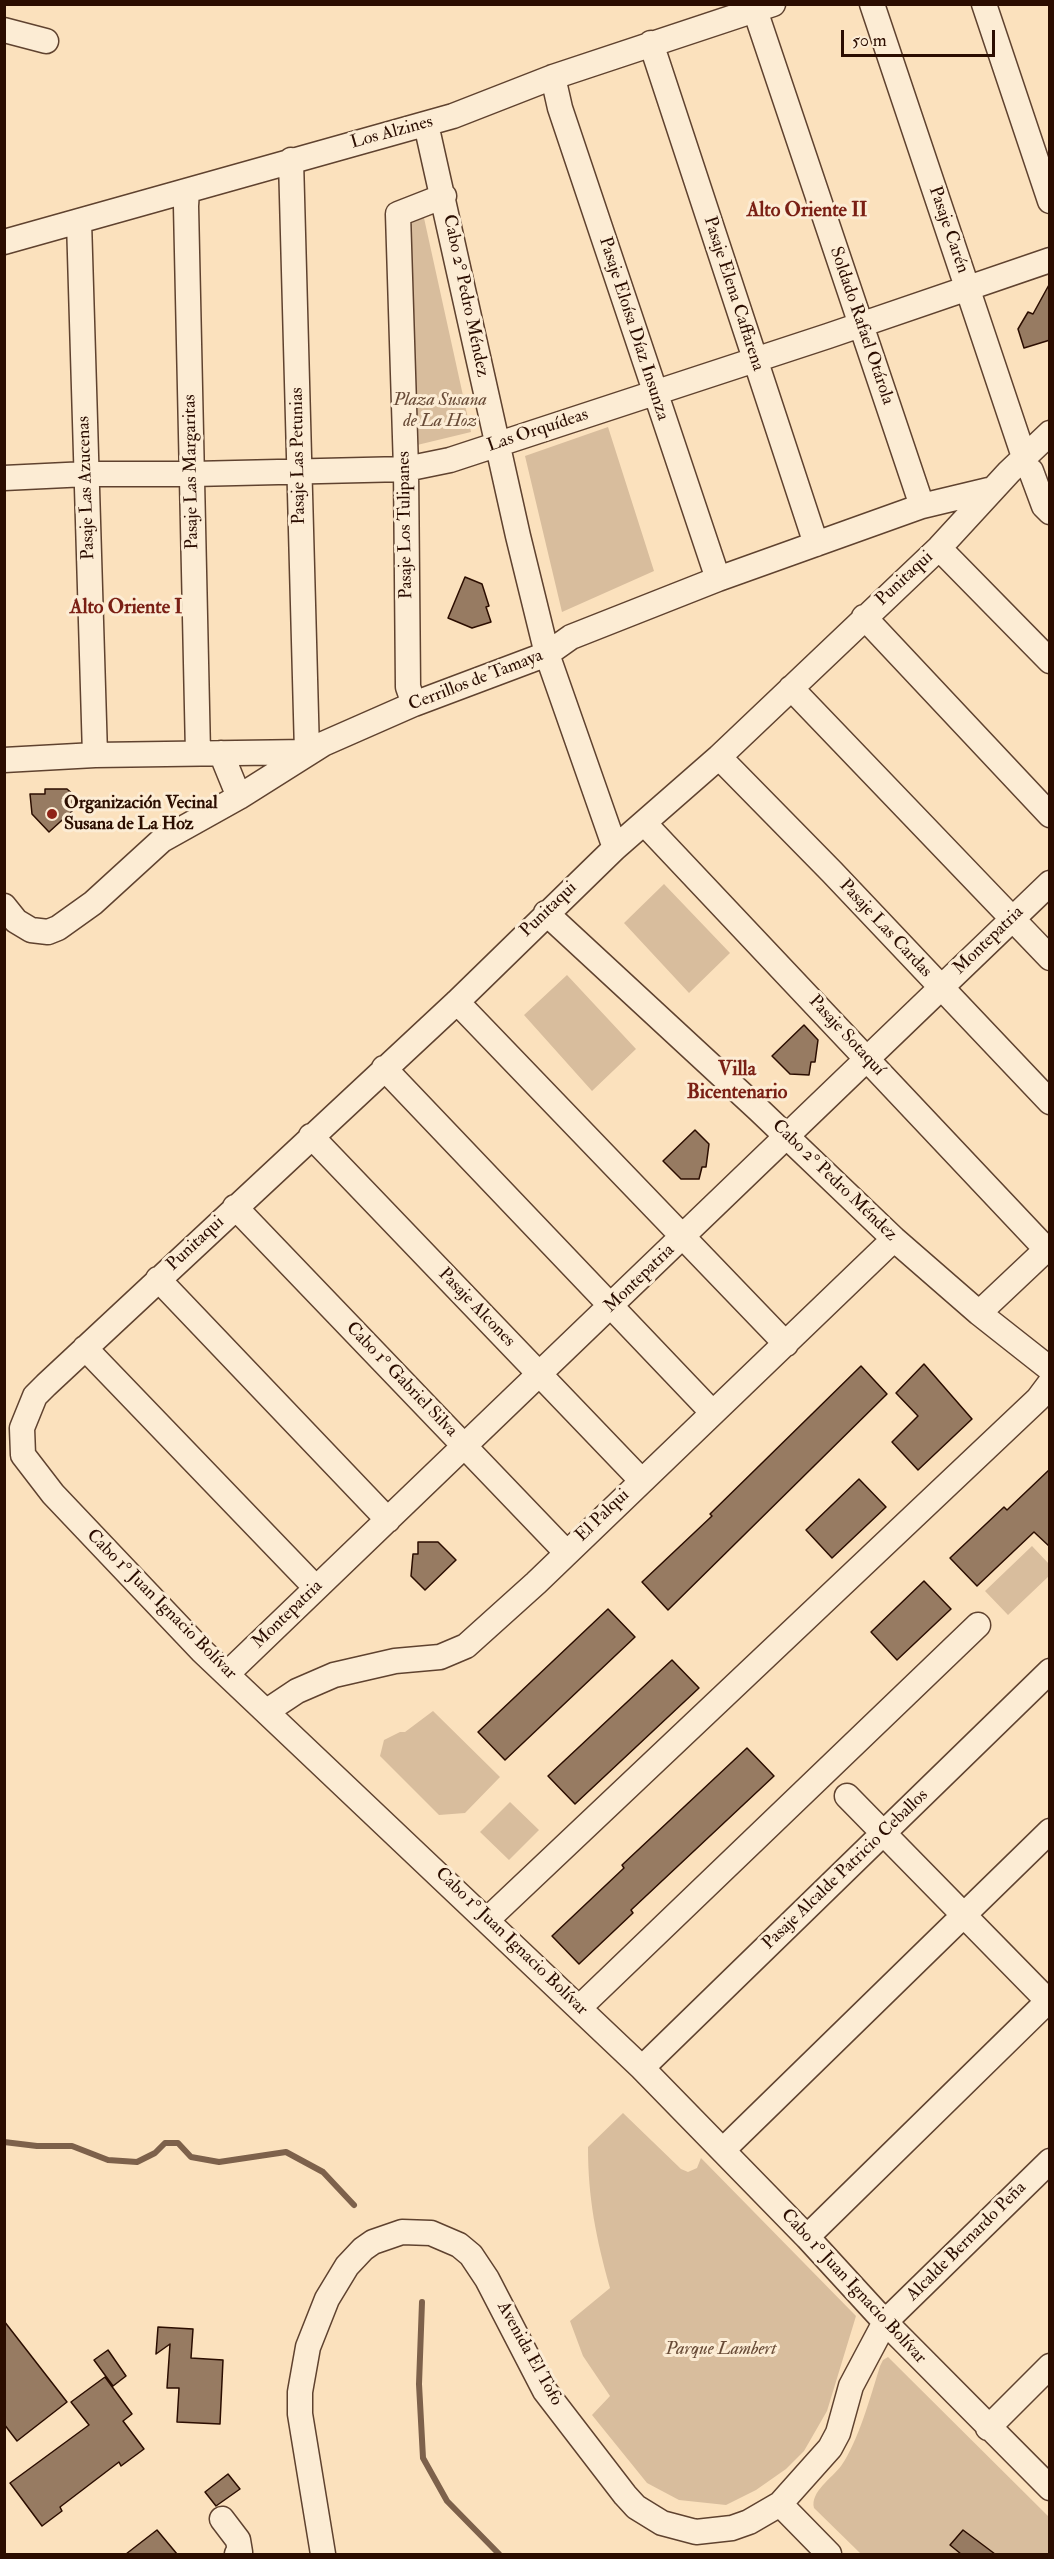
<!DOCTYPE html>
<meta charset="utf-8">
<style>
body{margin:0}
#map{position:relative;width:1054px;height:2559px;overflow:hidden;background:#fbe1bd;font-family:"IM FELL Double Pica",serif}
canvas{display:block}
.frame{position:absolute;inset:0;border:6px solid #2b0d00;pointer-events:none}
.scale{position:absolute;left:841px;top:30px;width:154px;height:27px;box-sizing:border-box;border:3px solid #2b0d00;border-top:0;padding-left:8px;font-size:18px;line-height:21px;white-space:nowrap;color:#2b0d00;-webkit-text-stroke:4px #fcecd4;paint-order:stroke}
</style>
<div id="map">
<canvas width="1054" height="2559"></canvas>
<div class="frame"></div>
<div class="scale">50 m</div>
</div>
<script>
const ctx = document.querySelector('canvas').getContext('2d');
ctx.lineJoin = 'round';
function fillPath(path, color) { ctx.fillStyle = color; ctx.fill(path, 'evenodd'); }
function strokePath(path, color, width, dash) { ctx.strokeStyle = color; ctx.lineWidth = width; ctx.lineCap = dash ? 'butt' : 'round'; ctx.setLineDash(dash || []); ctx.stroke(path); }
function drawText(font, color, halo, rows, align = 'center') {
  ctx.font = font + ' "IM FELL Double Pica",serif'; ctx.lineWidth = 6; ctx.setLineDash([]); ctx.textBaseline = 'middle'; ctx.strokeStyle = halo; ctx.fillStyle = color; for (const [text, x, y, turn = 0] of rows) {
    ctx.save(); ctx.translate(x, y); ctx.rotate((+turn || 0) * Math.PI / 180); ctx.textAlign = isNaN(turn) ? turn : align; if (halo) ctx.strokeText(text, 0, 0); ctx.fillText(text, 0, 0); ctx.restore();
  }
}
fillPath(new Path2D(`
 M424,218L471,432L413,446L407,225Z
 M608,427L654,571L562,612L525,456Z
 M664,884L730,953L689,993L624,923Z
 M567,975L636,1049L592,1091L524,1015Z
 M1032,1546L1049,1564V1576L1008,1615L985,1591Z
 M433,1711L500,1777L465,1813L439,1815L380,1756L384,1740L400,1732H405Z
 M510,1802L539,1830L509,1860L480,1832Z
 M623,2113L681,2169L688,2172L697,2168L701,2158L856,2316L827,2411L804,2451L786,2469L756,2490L726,2505L679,2500L647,2483L592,2415L610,2396L583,2356L570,2321L610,2288C596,2238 588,2198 588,2147Z
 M888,2357L1049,2517V2554H861L814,2508C810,2492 832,2478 841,2466C858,2442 871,2395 880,2366L883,2360Z`), '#d8bd9d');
strokePath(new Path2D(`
 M4,2142L37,2146H72L108,2160L137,2162L155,2153L165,2143H178L191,2157L219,2162L286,2152L323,2172L354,2205
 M422,2302L419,2384L423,2458L447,2501L499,2554`), '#7d614b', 6);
const building = new Path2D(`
 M1050,283V340L1024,348L1018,329L1028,312L1033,314Z
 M465,577L482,584L489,606L486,607L491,622L472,628L448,618Z
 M45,789H67L82,802L49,832L32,814L30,794H45Z
 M804,1025L818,1040L815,1062H811L809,1075L790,1074L772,1056Z
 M695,1130L709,1144L706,1167H702L699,1179H681L663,1161Z
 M924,1364L972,1419L918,1470L892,1442L918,1416L896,1393Z
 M861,1366L887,1394L668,1610L642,1582L712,1516L710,1514Z
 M1050,1469V1547L1034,1532L977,1586L950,1558L1004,1507L1007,1510Z
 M859,1479L886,1507L832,1558L806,1530Z
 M418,1542H438L456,1560L425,1590L411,1576L413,1554H418Z
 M924,1581L951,1609L897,1660L871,1632Z
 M608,1609L635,1637L505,1760L478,1732Z
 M672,1660L699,1688L575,1804L548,1776Z
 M747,1748L774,1776L631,1910L633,1913L579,1964L552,1936L624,1868L622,1865Z
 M4,2321L67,2402L17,2441L4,2424Z
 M158,2327L193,2329L191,2358L223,2360L220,2424L177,2422L179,2388H167L170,2344L156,2354Z
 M108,2350L126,2376L113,2386L94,2360Z
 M105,2377L132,2414L123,2421L144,2449L121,2466L119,2462L60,2507L62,2511L42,2526L10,2483L89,2425L71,2402Z
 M228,2474L240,2489L216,2506L205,2492Z
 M157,2530L177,2554H126Z
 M963,2530L995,2554H961L950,2545Z`);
fillPath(building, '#977b62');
strokePath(building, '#2b0d00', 1.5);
const minor = new Path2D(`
 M872,4L1024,457
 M984,4L1050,201
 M755,10L922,506
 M4,30L46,41
 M651,43L816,544
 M553,77L560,108L718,579
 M426,124L518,536L547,654L615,848
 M291,160L307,752
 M187,191L186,206L198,753
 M79,221L95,755
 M4,242L453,116L553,77L773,4
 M1050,433L1009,472L939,548L719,757L615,848L457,1002L46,1385L35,1396L22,1428L23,1455L53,1494L202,1651L642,2068L807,2237L885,2322L1050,2488
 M1031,471L1044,506L1050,512
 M4,478L87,474H193L406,469L450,460L828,336L1050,260
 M939,548L1050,661
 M864,617L1050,815
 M791,688L1050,958
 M414,704L408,687L406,469L398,214L444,196
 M221,753L239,797
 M719,757L832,872L1050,1102
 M4,760L95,755L307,752
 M645,824L1046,1249
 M4,906L16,921L31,930L48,932L58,928L93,903L162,840L239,797L323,744L414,704L547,654L571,637L718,579L922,506L993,489
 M546,913L759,1110L894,1239L979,1313L1050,1369
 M457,1002L786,1344
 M384,1068L712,1412
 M311,1136L641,1480
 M235,1207L566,1552
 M158,1279L388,1520
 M979,1313L1050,1246
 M85,1348L316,1588
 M228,1673L1050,883
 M267,1711L297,1691L334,1675L395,1661L440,1657L466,1646L536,1583L894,1239
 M847,1796L1050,2003
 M488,1919L1038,1399L1050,1383
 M580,2007L978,1625
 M642,2068L1050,1671
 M723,2150L1050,1831
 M807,2237L1050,1999
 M988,2428L1050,2366
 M780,2504L829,2554
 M222,2519L238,2540L240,2552L237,2554
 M323,2554L300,2414V2392L308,2347L327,2299L347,2266L363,2249L373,2242L402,2232L431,2233L459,2245L471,2255L487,2279L545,2391L625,2495L636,2507L662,2523L696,2532L732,2528L749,2522L780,2504L830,2448L838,2433L851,2386L885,2322L1050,2161`);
strokePath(minor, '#5f422f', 27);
strokePath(minor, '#fcecd4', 24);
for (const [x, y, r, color] of [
 [52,814,6,"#8f2418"]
]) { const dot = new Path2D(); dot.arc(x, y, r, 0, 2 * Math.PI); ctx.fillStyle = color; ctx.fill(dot); strokePath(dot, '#fcecd4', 2); }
drawText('18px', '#2b0d00', '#fcecd4', [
 ["Los Alzines",392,133,-15],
 ["Pasaje Carén",948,230,71],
 ["Pasaje Elena Caffarena",733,294,72],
 ["Cabo 2° Pedro Méndez",465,296,78],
 ["Soldado Rafael Otárola",861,326,71],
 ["Pasaje Eloísa Díaz Insunza",633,329,72],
 ["Las Orquídeas",538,431,-18],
 ["Pasaje Las Petunias",299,456,-91],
 ["Pasaje Las Margaritas",192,472,-91],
 ["Pasaje Las Azucenas",87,488,-92],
 ["Pasaje Los Tulipanes",406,525,-91],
 ["Punitaqui",905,579,-43],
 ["Cerrillos de Tamaya",476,681,-21],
 ["Punitaqui",549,910,-44],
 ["Pasaje Las Cardas",885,929,47],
 ["Montepatria",989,941,-44],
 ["Pasaje Sotaquí",846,1036,47],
 ["Cabo 2° Pedro Méndez",834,1181,44],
 ["Punitaqui",196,1244,-43],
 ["Montepatria",640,1279,-44],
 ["Pasaje Alcones",476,1308,46],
 ["Cabo 1° Gabriel Silva",401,1380,46],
 ["El Palqui",603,1516,-44],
 ["Cabo 1° Juan Ignacio Bolívar",161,1605,45],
 ["Montepatria",288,1615,-44],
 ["Pasaje Alcalde Patricio Ceballos",846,1870,-44],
 ["Cabo 1° Juan Ignacio Bolívar",511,1942,44],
 ["Alcalde Bernardo Peña",967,2242,-45],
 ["Cabo 1° Juan Ignacio Bolívar",853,2287,47],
 ["Avenida El Tofo",529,2354,61]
]);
drawText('italic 18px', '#684b37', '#fcecd4', [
 ["Plaza Susana",440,401],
 ["de La Hoz",440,422],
 ["Parque Lambert",721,2350]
]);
drawText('bold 18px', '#2b0d00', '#fcecd4', [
 ["Organización Vecinal",64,804],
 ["Susana de La Hoz",64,825]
], 'left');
drawText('bold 20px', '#7a1f14', '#fcecd4', [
 ["Alto Oriente II",807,212],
 ["Alto Oriente I",126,609],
 ["Villa",737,1071],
 ["Bicentenario",737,1094]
]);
</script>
